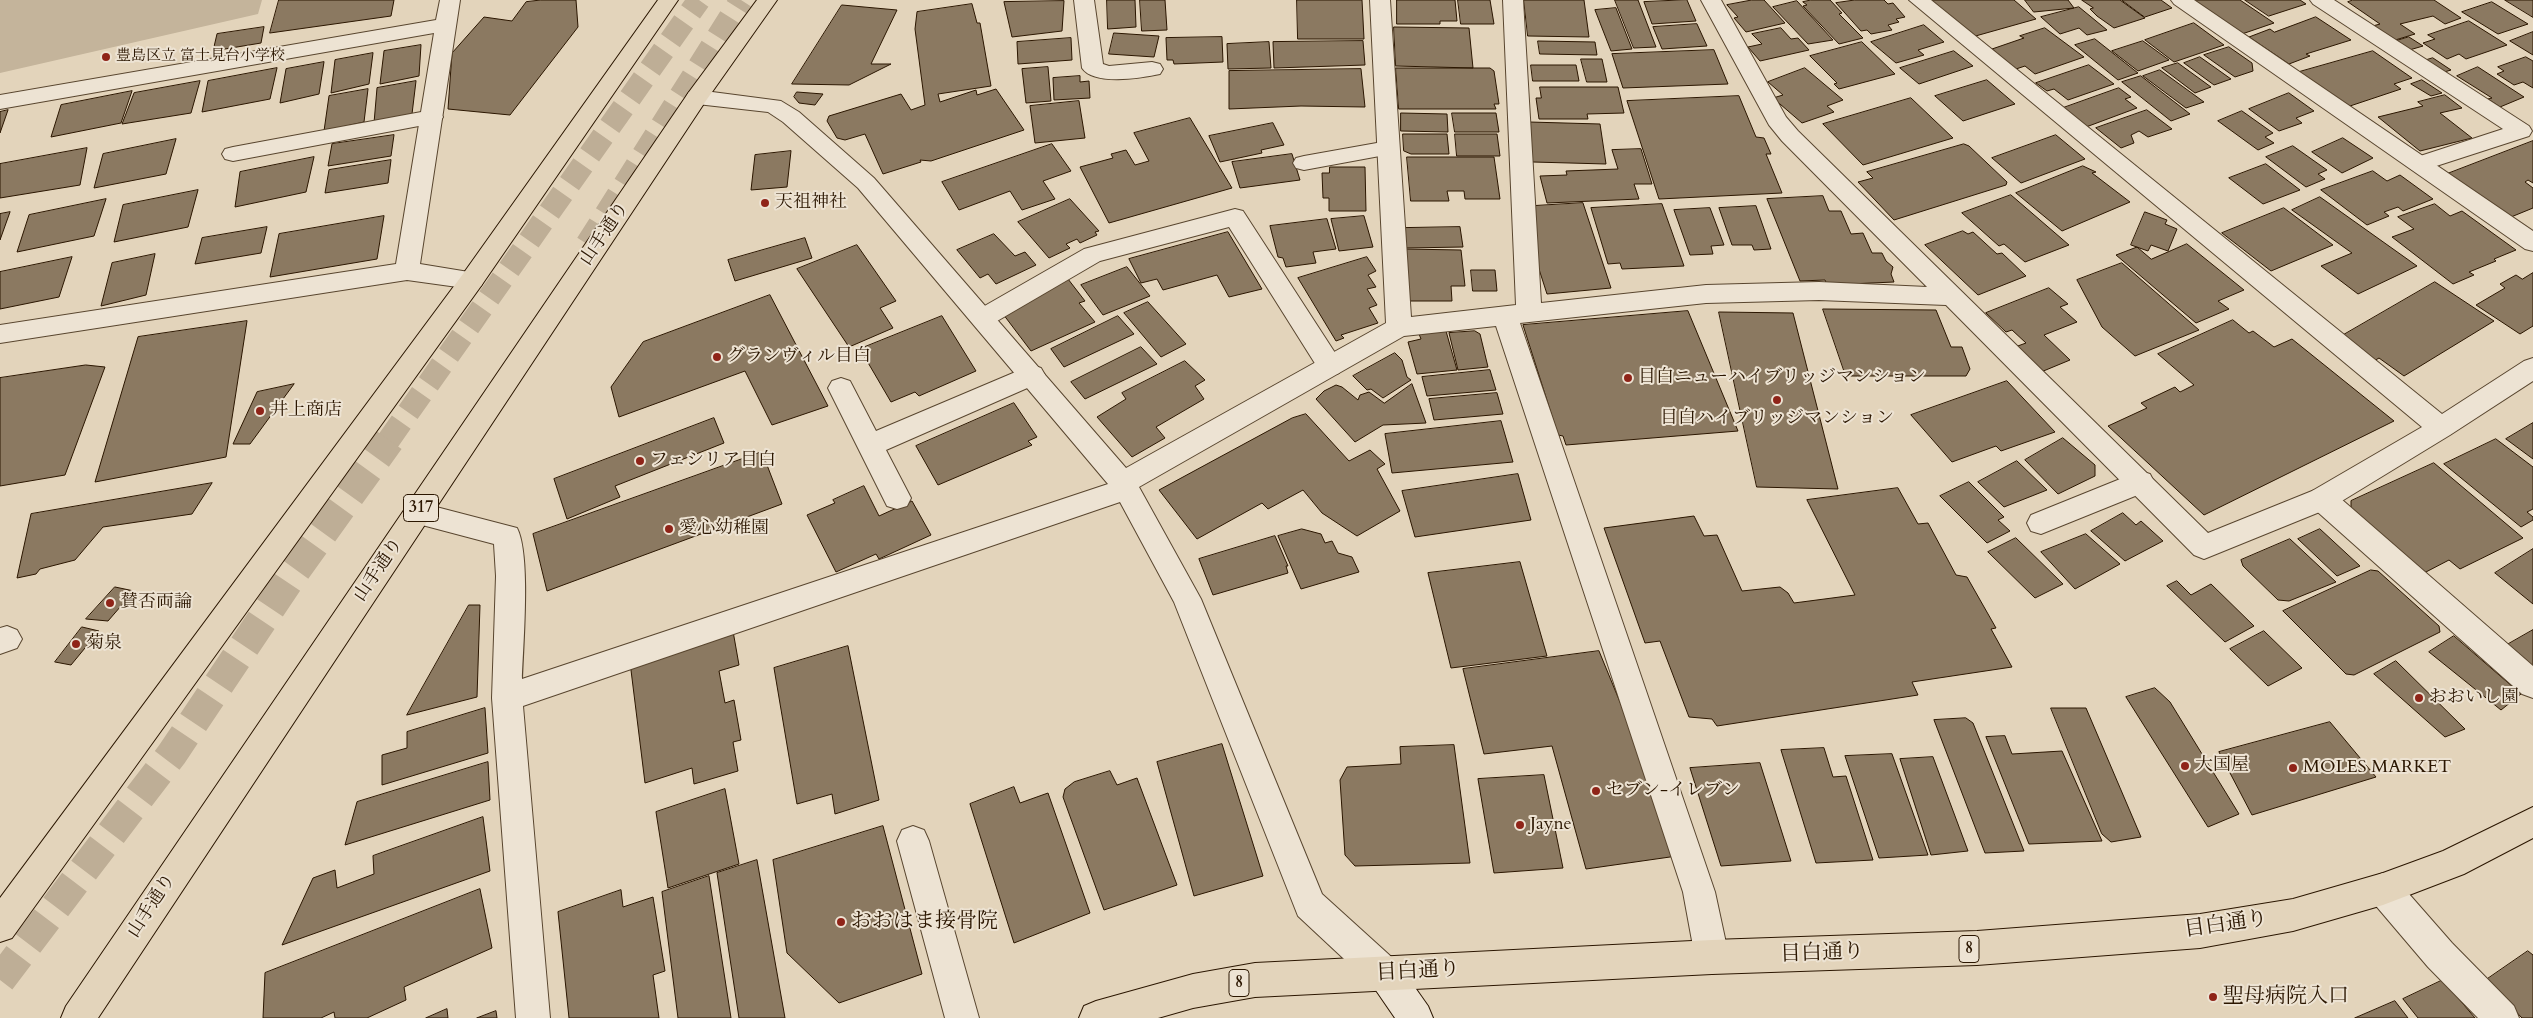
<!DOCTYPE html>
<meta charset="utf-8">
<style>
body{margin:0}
canvas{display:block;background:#e3d4bb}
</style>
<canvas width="2533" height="1018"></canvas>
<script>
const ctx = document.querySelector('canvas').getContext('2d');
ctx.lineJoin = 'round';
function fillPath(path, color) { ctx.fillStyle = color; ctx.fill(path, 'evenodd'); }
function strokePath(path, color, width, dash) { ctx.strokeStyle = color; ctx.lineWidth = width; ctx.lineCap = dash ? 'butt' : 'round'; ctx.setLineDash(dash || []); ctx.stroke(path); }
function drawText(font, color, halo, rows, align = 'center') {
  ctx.font = font + ' Cardo,"Noto Serif JP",serif'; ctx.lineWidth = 4; ctx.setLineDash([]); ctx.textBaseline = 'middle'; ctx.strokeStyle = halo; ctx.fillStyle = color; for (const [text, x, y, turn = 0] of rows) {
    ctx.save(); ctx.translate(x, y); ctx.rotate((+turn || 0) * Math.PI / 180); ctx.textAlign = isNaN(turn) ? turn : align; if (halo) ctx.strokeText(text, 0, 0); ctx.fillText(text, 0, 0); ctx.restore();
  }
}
fillPath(new Path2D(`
 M0,0H262L258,14L0,73Z`), '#c4b49b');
const building = new Path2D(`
 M279,0H394L391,16L270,33Z
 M541,0H576L578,27L510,115L448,109L452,53L484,17L512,21L526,2Z
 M1107,0H1135L1136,27L1108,29Z
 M1140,0H1165L1167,30L1142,31Z
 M1297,0H1362L1364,39H1298Z
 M1397,0H1455L1457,21H1440V24H1397Z
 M1458,0H1490L1494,24H1461Z
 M1524,0H1584L1589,37L1528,36Z
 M1615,0H1638L1656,47L1634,48Z
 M1687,0L1696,21L1652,24L1644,2Z
 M1752,0H1764L1785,23L1746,32L1734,18L1738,17L1727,5Z
 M1811,0H1830L1842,13L1839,14L1863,38L1839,44L1803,6L1807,5L1803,2Z
 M1855,0H1884L1888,4L1893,3L1905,17L1896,19L1899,22L1888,25L1892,30L1871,34L1867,30L1861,31L1836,3Z
 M1929,0H2014L2036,19L1972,37Z
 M2025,0H2068L2074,8L2034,12Z
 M2082,0H2120L2145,18L2114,28L2097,16L2090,9L2093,8Z
 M2122,0H2161L2172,8L2145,17Z
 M2189,0H2240L2274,23L2239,35Z
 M2245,0H2300L2306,4L2269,16Z
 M2353,0H2434L2461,18L2445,24L2433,16L2400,24L2415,34L2392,41L2369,27L2380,24L2348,2Z
 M2505,0H2533V17Z
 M1064,1L1062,31L1012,37L1004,2Z
 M1797,1L1833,40L1808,44L1773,7Z
 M2492,2L2528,24L2498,34L2462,12Z
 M972,4L977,23H980L991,86L938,94L940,102L976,90L977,95L996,89L1024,130L931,161L920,160L921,162L883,174L865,134L845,140L837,138L827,121L829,116L901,94L911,110L925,105L915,29L917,12Z
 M842,5L897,10L871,64H891L849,85L792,84Z
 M2079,7L2107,30L2087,35L2079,28L2060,34L2041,17Z
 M1616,8L1632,49L1611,51L1595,10Z
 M2316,17L2351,40L2306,54L2310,56L2289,64L2249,37L2270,29L2274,32Z
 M2469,21L2507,45L2466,59L2459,54L2447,59L2423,43L2435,39L2428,35Z
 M2194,23L2224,45L2174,62L2145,40Z
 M1697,24L1707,46L1662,49L1653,27Z
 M1924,25L1944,42L1918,50L1924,55L1896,63L1871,42Z
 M264,27L261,43L213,51L217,34Z
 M1394,27L1469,28L1473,68L1396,66Z
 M1781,28L1791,39L1798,38L1809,50L1760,61L1748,47L1762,44L1752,34Z
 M2045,28L2084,57L2035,74L2025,66L2016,69L1992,49L2024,38L2020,36Z
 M2533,32V55L2510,41Z
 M1114,33L1159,36L1154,57L1109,54Z
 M1222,37L1223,62L1174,64L1173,60H1167L1166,38Z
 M2409,37L2423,46L2406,51L2393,42Z
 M1071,38L1072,60L1018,64L1017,42Z
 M2095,39L2138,73L2118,80L2075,45Z
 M1363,41L1365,65L1274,68L1273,42Z
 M1538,41L1595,42L1597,55L1540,54Z
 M2143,41L2169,60L2138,71L2112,51Z
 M1269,42L1271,68L1228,69L1227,44Z
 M1862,42L1895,74L1839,89L1834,84L1837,83L1810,56Z
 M421,45L419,76L380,84L384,51Z
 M2229,47L2252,63L2253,71L2235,77L2204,55Z
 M1714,50L1728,84L1623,88L1612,54Z
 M1954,51L1973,66L1919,84L1900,68Z
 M2373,51L2412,78L2394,84L2401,89L2347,107L2299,72Z
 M373,53L369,84L331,93L335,60Z
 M2200,57L2231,79L2214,85L2184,63Z
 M2526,57L2533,61V88L2523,82L2514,85L2497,74L2504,71L2498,67Z
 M2433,58L2451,70L2441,73L2423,61Z
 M1581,59H1602L1607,82H1587Z
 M324,62L319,94L280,103L286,69Z
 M2178,63L2211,87L2195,93L2162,68Z
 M1531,65H1576L1579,81H1533Z
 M2089,65L2114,84L2068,100L2054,89L2047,91L2036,83Z
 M1048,67L1051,101L1026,103L1022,69Z
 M2478,67L2524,97L2500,107L2488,99L2492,98L2457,76Z
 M277,68L270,99L202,112L208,81Z
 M1396,68H1490L1494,71L1499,104H1494L1496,109H1399Z
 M1805,68L1843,100L1827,106L1834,112L1802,123L1773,98L1783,95L1768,82Z
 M1361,69L1365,107L1301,106L1229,109V71Z
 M2160,70L2204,102L2186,108L2143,76Z
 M1080,76V82L1089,81L1090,98L1054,100L1053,78Z
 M2141,76L2190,114L2171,121L2122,82Z
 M1987,80L2015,104L1963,121L1935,96Z
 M2422,80L2442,93L2431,96L2411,84Z
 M200,81L191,113L122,124L134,93Z
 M416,81L412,114L374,123L377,88Z
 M1540,87H1618L1624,113L1587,114L1588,119H1539L1536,98H1541Z
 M2119,88L2131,97L2125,99L2137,108L2086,127L2063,108Z
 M368,89L364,122L324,131L329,96Z
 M132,91L121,123L51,137L61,105Z
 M797,92L823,94L815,105L799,103L794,97Z
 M2289,93L2314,111L2296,118L2302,123L2279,131L2249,109Z
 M2445,95L2462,108L2440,113L2472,138L2420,151L2378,117L2423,106L2418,102Z
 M1739,96L1756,137L1764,138L1771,154H1766L1782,193L1659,199L1627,101Z
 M1911,98L1953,138L1863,165L1823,124Z
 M1079,101L1085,138L1035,143L1030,106Z
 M8,110L0,133V112Z
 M2147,110L2172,129L2148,137L2139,131L2131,135L2134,143L2121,148L2096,128Z
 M2242,111L2273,133L2265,137L2274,143L2258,150L2218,121Z
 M1401,113L1447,114L1448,132L1401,131Z
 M1452,113H1496L1499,132H1455Z
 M1190,118L1232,188L1109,223L1080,167L1113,158L1111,154L1126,150L1135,165L1149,161L1134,133Z
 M1529,122L1600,124L1606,164L1533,162Z
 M1273,123L1284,145L1261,150L1262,153L1220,162L1209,136Z
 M1403,134H1447L1449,154H1411L1404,151Z
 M1455,134H1497L1500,156H1457Z
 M394,135L391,156L328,166L332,144Z
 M2056,135L2085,159L2021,183L1992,158Z
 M2343,138L2373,158L2342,173L2312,152Z
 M176,139L166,174L94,188L103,154Z
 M2533,141V183L2528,180L2525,182L2533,188V208L2511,217L2447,174Z
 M1052,144L1071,171L1043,181L1055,199L1022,210L1010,191L959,210L942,182Z
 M1964,144L1969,146L2007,182L2006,185L1894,220L1858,182L1873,178L1867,172Z
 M2293,146L2327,170L2318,174L2325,179L2306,187L2266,157Z
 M87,148L80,185L0,198V164Z
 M1641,149L1652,184H1634L1639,199L1547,203L1540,176L1567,175L1566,171L1618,169L1612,150Z
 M791,151L787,187L751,190L755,155Z
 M1292,154L1300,180L1240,188L1232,162Z
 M314,157L306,192L235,207L240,172Z
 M1407,157H1494L1500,199H1465L1464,191H1447L1449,201H1411Z
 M391,160L388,183L325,193L329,170Z
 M2266,164L2300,190L2263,204L2229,178Z
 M2083,166L2096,172L2092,173L2130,202L2062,231L2016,193Z
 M1330,167H1365L1366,211H1329V198H1323L1322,173H1329Z
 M2373,171L2387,181L2400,175L2433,199L2403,211L2398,207L2384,212L2389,216L2367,225L2321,190Z
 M198,190L188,227L114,242L123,205Z
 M2011,195L2069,245L2025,262L2004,244L1999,246L1962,213Z
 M1823,196L1829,211H1841L1851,234L1863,233L1872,253H1882L1886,261L1893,267L1891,274L1894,282L1827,285L1825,280L1800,281L1767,199Z
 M2320,197L2417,266L2358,294L2321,266L2352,253L2292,210Z
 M106,199L94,236L17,252L29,215Z
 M1070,199L1099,231L1095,232L1097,235L1080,243L1077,239L1066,244L1070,248L1049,258L1018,222Z
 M1583,203L1611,288L1547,294L1537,263L1534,206Z
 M1662,204L1684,266L1622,269L1620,263L1608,264L1591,208Z
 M2435,204L2450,216L2462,211L2516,250L2494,259L2496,261L2469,272L2474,275L2453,284L2392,237L2414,229L2398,217Z
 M1756,206L1771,249L1754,250L1752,245H1732L1719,208Z
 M1710,208L1724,245L1711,246L1713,254L1690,255L1674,210Z
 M2284,208L2333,245L2271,271L2222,233Z
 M10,212L0,240V214Z
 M2145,212L2167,220L2165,224L2177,229L2168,251L2151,245L2148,251L2131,245Z
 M384,216L377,259L270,277L279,234Z
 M1364,216L1373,247L1339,251L1331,219Z
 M1327,219L1336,249L1313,252L1316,263L1286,267L1283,258L1278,257L1270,226Z
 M267,227L261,253L195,264L202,238Z
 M1460,227L1463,247L1406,248L1405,228Z
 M1963,231L1968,234L1973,232L1997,254L2002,253L2026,276L1978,295L1925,245Z
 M1228,232L1262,289L1229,297L1217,275L1163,290L1157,279L1141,283L1129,259Z
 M994,234L1015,256L1025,252L1036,265L996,284L988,274L980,278L957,250Z
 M805,238L812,258L735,281L728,260Z
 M2187,244L2244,290L2218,301L2229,309L2196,323L2116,255L2137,247L2151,259Z
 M857,245L896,301L880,308L893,328L849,347L797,269Z
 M1404,249L1461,250L1465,286H1451L1452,301H1408Z
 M155,254L146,295L101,306L112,263Z
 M72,257L59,297L0,309V272Z
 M1367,257L1376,271L1368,275L1376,287L1367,289L1377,305L1369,308L1378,323L1341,335L1344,338L1336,341L1298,278Z
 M2122,263L2199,330L2135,356L2102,327L2077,280Z
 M1127,267L1150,296L1103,315L1081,285Z
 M1471,270H1495L1497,291H1473Z
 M2533,273V326L2520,334L2476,305L2505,288L2500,284L2516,275L2522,279Z
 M1068,279L1085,301L1079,303L1095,322L1031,351L1000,310Z
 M2435,282L2494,321L2404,376L2379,358L2374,361L2340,337Z
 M2049,288L2068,304L2060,307L2077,322L2044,335L2070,360L2041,372L2015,347L2026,343L2012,330L2006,332L1986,313Z
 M770,295L828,406L772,425L745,371L619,417L611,387L643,342Z
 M1148,302L1186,344L1161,357L1124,313Z
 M1823,309L1936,310L1951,347H1962L1970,369L1966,376H1846Z
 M1688,311L1738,431L1566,445L1563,436L1558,435L1523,325Z
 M1719,312L1793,313L1838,489L1757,487Z
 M942,316L976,371L919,396L915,392L891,402L860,349Z
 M1118,316L1134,334L1064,367L1051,349Z
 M2233,320L2249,333L2253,331L2274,347L2292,339L2394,421L2204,515L2108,426L2147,408L2141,403L2175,387L2180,392L2194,385L2158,354Z
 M247,321L226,457L95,482L138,337Z
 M1446,331L1457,370L1417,374L1408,342L1421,339L1419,334Z
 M1475,331L1480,334L1488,367L1458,370L1449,333Z
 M1141,347L1157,364L1085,399L1071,382Z
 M1395,353L1402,360L1407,377L1411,380L1383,398L1371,389L1367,390L1353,376Z
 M1185,361L1205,380L1195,386L1204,399L1156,427L1165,438L1132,457L1097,417L1126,399L1122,393Z
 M86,365L105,367L65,475L0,486V378Z
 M1490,370L1496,390L1427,396L1422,377Z
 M2007,381L2055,432L2001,451L1996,446L1952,462L1911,415Z
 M294,384L250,444H233L257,392Z
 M1412,384L1426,423L1383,425L1355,442L1316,399L1324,391L1336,385L1342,387L1358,400L1360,395L1369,392L1384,403Z
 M1497,393L1503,414L1434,420L1429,399Z
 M1014,403L1037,437L1028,441L1032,445L938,485L916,446Z
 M1306,414L1349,461L1370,450L1385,464L1377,469L1400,511L1357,536L1322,513L1303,490L1268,509L1262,503L1197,539L1159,490L1292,418Z
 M714,418L724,443L615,486L620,497L567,519L554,479Z
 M1501,421L1513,462L1392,473L1385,434Z
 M2533,423V459L2506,439Z
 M2063,438L2095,465V476L2058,494L2025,460Z
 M2496,439L2533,467V509L2527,512L2533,517V520L2521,527L2444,464Z
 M762,452L782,504L547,591L533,534Z
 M2017,461L2047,490L2004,507L1978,482Z
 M2434,463L2523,538L2460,569L2449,560L2424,573L2351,508V501Z
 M1518,474L1531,520L1415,537L1402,491Z
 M1969,482L2004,517L1998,520L2010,531L1987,543L1940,496Z
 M212,483L192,514L103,527L75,560L40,569L36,574L17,578L31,514Z
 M864,486L879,516L912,501L931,535L879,559L876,554L836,572L807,515L835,503L833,500Z
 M1898,488L1918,524L1928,523L1956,575L1967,577L1996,628L1991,629L2012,667L1912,682L1918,695L1717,726L1712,719L1689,717L1660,641L1645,643L1604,528L1694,516L1704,536L1717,535L1742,591L1780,587L1788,593L1794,603L1855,595L1807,500Z
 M2123,513L2136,525L2141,521L2163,541L2125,561L2091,531Z
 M1302,529L1321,534L1325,543L1332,541L1338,553L1352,557L1359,572L1301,589L1278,536Z
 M2320,529L2360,566L2337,576L2298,539Z
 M2086,534L2120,564L2075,589L2041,552Z
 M1275,536L1288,566H1286L1288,573L1213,595L1199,559Z
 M2016,538L2063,584L2035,598L1988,552Z
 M2290,539L2336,582L2289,601L2278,600L2243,566L2241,560Z
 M2533,549V604L2495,573Z
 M1520,562L1547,656L1451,668L1428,573Z
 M2371,570L2378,571L2439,626L2440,632L2354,675L2346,674L2283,611Z
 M2177,581L2191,595L2211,584L2254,626L2225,642L2167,586Z
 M115,587L134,591L108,621L86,619Z
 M469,605H480L477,697L407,715Z
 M82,627L99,631L71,665L55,662Z
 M2533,630V670L2505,646Z
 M733,631L739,665L719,671L725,703L734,700L741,740L733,742L738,771L694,784L692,768L645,783L630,662Z
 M2264,631L2302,668L2268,686L2230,649Z
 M2454,636L2521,694L2501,710L2429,652Z
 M848,646L879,800L835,814L832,794L797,804L774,668Z
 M1599,651L1629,724L1677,856L1586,869L1552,746L1484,754L1463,669Z
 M2396,661L2465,729L2445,737L2374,674Z
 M2155,688L2170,702L2239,814L2208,827L2126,697Z
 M485,708L488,753L382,785V755L407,748V732Z
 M2051,708H2086L2141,837L2111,842L2102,834Z
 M1966,718L1973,723L2024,851L1985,853L1934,720Z
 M2330,722L2376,777L2252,815L2219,752Z
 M2005,736L2012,754L2062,751L2102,841L2029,844L1986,737Z
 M1222,744L1263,876L1194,896L1157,762Z
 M1454,745L1470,863L1355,866L1345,855L1340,780L1347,767L1401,764L1400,747Z
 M1824,748L1833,777L1846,776L1873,860L1816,863L1781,750Z
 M1892,754L1928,855L1879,858L1845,756Z
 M1933,757L1968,851L1931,855L1900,759Z
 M488,762L490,800L345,845L357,802Z
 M1760,763L1791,861L1721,866L1690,768Z
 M1110,771L1117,785L1137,778L1177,885L1104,910L1063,797L1065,789L1074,782Z
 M1544,775L1563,868L1494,873L1478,779Z
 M1014,787L1020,803L1048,793L1090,913L1014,943L970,804Z
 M725,789L739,864L668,888L656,812Z
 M483,817L490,871L282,945L313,878L335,870L337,888L374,874L373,856Z
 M883,826L922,974L839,1003L787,953L773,860Z
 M757,860L785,1018H739L717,873Z
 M709,876L731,1018H678L662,892Z
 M480,889L492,948L404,987L406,1000L367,1018H335L334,1012L321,1018H263L265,973Z
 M621,890L623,907L653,897L665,971L653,975L659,1018H569L558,912Z
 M2528,951L2533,955V1018H2522L2486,980Z
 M2443,980L2475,1018H2418L2403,999Z
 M2395,1001L2408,1018H2355Z
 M447,1009L448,1018H426Z
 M496,1011L497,1018H477Z`);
fillPath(building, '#8b7961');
strokePath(building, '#2b1600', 1);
strokePath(new Path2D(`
 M587,244L741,0
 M388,441L699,0`), '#beae96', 23, [23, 12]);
strokePath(new Path2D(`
 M0,980L172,754L294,572L389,440`), '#beae96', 31, [31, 15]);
const lane = new Path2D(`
 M1074,0H1094L1103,64L1109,66L1152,62L1160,64L1163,69L1160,74C1141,78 1094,86 1082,68Z
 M2310,0H2334L2529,126L2532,131L2529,136L2427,169L2419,172L2411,169L2408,164L2411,159L2503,129L2313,4Z
 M432,110L440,112L443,117L440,122L233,161L225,159L222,154L225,149L233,147Z
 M1388,141L1396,143L1399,148L1396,153L1304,170L1296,168L1293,163L1296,158L1304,156Z
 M1235,209L1243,211L1339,359L1343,366L1339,373L1330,376L1321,373L1229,227L1100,261L992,324L983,327L974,324L971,318L974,312L1084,249Z
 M1032,365L1041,368L1045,375L1041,382L886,450L911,498L907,506L897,509L887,506L828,388L832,381L841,378L850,381L876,431Z
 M2140,471L2150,474L2154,482L2150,490L2041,534L2031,531L2027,523L2031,515Z
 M2322,488L2332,491L2533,666V698L2522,694L2312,507L2308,499L2312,491Z
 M7,626L17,630L22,639L17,648L0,654V628Z
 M913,826L924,830L929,841L979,1018H945L897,841L902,830Z
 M2383,873L2395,878L2452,943L2514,1006L2519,1018H2478L2428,967L2371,900L2367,889L2371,878Z`);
const street = new Path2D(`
 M440,0H460L420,264L481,274L484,280L481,286L472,289L407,280L0,343V325L396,264L434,33L0,109V95L436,20Z
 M1370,0H1390L1411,317L1516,305L1503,0H1523L1541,303L1706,285L1819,282L1927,287L1782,141L1769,125L1701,0H1721L1786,117L1798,131L2208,533L2312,491L2422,427L1909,0H1931L2442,414L2524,361L2533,358V381L2450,435L2332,507L2204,559L2194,555L1946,305L1819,300L1706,303L1520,323L1715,892L1729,957L1724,969L1712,974L1700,969L1695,957L1683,892L1496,326L1404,336L1139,487L1201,599L1322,894L1397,962L1402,974L1397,986L1385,991L1373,986L1298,916L1174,602L1120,502L523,706L550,1018H516L492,698L496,576L494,544L407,521L403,513L407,505L417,502L517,528C531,555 523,645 522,679L1108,484L858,188L783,122L768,112L697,104L689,102L686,97L689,92L697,90L781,101L799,112L874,178L1126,468L1386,323Z
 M2171,0H2194L2533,231V251L2525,249L2174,4Z`);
const secondary = new Path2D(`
 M1385,957L1397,962L1428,1006L1433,1018H1395L1373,986L1368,974L1373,962Z`);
const primary = new Path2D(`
 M658,0H678L481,286L12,938L0,942V898L463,274Z
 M757,0H777L705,102L98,1018H61L66,1006L689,92Z
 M2533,807V838L2464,874L2383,905L2293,931L2200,948L1977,965L1712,974L1255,997L1193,1008L1158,1018H1079L1084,1006L1096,1001L1193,974L1255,963L1712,940L1977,931L2200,914L2293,899L2383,873L2443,851Z`);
strokePath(lane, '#59462f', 2);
strokePath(street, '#59462f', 2);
strokePath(secondary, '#2b1600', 2);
strokePath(primary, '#2b1600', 2);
fillPath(lane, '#ede3d3');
fillPath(street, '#ede3d3');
fillPath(secondary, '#ede3d3');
fillPath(primary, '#e3d4bb');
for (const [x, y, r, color] of [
 [106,57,5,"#8f2418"],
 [765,203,5,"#8f2418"],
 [717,357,5,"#8f2418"],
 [1628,378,5,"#8f2418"],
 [1777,400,5,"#8f2418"],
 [260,411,5,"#8f2418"],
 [640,461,5,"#8f2418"],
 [669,529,5,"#8f2418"],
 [110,603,5,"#8f2418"],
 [76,644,5,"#8f2418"],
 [2419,698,5,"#8f2418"],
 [2185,766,5,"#8f2418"],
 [2293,768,5,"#8f2418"],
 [1596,791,5,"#8f2418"],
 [1520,825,5,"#8f2418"],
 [841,922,5,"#8f2418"],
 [2213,997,5,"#8f2418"]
]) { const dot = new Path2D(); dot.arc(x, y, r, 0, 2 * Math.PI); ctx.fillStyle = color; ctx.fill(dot); strokePath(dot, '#ede3d3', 2); }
drawText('15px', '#2b1600', '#ede3d3', [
 ["豊島区立 富士見台小学校",116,57]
], 'left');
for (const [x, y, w] of [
 [421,508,35],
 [1969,949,20],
 [1239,983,20]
]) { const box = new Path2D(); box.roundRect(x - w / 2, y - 13.5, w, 27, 4); ctx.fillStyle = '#ede3d3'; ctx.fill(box); strokePath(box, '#2b1600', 1); }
drawText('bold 16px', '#2b1600', null, [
 ["317",421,508],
 ["8",1969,949],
 ["8",1239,983]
]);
drawText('18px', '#2b1600', '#ede3d3', [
 ["天祖神社",775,203],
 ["グランヴィル目白",727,357],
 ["目白ニューハイブリッジマンション",1638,378],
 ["井上商店",270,411],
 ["目白ハイブリッジマンション",1777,419,"center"],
 ["フェシリア目白",650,461],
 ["愛心幼稚園",679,529],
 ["賛否両論",120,603],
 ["菊泉",86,644],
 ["おおいし園",2429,698],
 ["大国屋",2195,766],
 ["MOLES MARKET",2303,768],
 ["セブン-イレブン",1606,791],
 ["Jayne",1530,825]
], 'left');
drawText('18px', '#2b1600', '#ede3d3', [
 ["山手通り",605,234,-56],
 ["山手通り",379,570,-56],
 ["山手通り",152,906,-57]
]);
drawText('21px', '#2b1600', '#ede3d3', [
 ["おおはま接骨院",851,922],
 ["聖母病院入口",2223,997]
], 'left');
drawText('21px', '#2b1600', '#ede3d3', [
 ["目白通り",2226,925,-8],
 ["目白通り",1822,954,-2],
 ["目白通り",1418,972,-3]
]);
</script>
